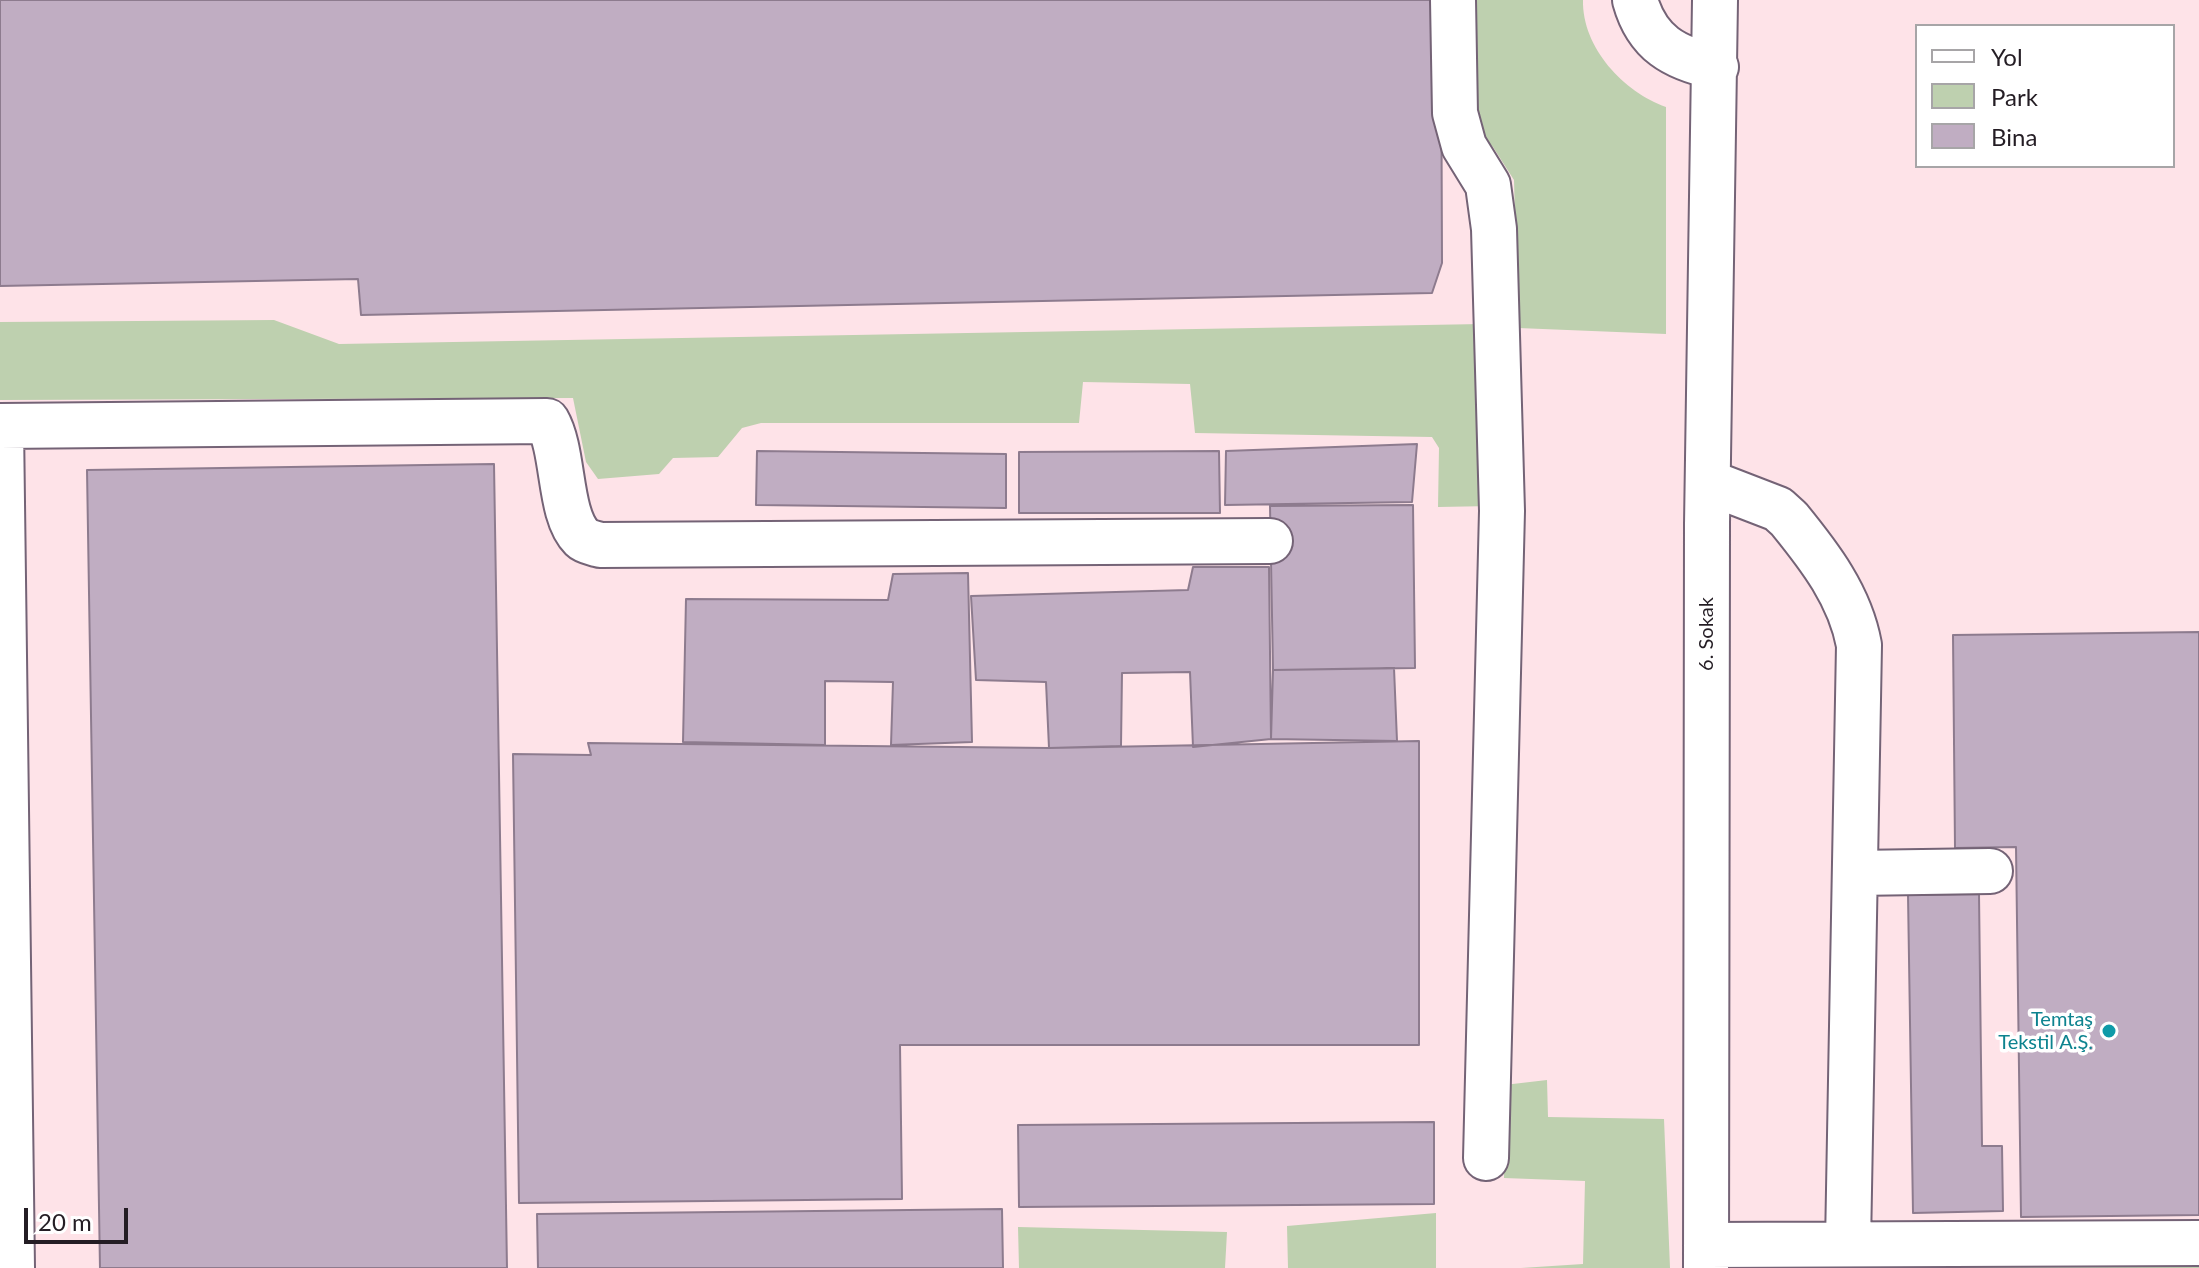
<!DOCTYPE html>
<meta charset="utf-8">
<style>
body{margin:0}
#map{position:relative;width:2199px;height:1268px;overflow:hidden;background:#fcf0fd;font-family:Lato,sans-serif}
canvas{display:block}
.legend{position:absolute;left:1915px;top:24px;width:260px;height:144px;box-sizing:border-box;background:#fff;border:2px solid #a7a5a7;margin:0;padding:10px 14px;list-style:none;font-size:24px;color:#241d24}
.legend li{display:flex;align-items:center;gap:16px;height:40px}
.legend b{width:40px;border:2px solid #a7a5a7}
.scale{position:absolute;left:24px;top:1208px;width:104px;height:36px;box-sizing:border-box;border:4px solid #241d24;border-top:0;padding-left:10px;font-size:24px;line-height:28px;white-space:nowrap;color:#241d24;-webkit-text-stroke:6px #fff;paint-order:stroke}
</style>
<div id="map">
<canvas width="2199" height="1268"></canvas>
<ul class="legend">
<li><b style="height:10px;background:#fff"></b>Yol</li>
<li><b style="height:22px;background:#bed0af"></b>Park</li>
<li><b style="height:22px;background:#c0adc2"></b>Bina</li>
</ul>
<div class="scale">20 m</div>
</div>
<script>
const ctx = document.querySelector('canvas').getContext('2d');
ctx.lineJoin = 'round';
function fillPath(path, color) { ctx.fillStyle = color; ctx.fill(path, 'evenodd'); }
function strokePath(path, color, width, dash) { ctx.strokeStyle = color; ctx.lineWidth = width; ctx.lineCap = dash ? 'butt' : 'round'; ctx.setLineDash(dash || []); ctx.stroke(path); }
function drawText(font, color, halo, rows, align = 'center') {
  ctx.font = font + ' Lato,sans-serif'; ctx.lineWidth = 7; ctx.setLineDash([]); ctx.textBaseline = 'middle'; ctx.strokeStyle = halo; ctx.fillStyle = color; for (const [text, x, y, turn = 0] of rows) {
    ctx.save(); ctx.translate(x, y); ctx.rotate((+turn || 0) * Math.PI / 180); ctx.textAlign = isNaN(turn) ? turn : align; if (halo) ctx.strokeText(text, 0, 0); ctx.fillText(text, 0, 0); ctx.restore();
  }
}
fillPath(new Path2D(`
 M0,0H2199V1268H0ZM1917,26H2173V166H1917Z`), '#fee3e8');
fillPath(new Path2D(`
 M1466,0H1583C1582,48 1624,92 1666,107V334L1518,328L1514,180L1493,147L1479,133Z
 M274,320L339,344L1482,324L1492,506L1438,507L1439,448L1432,437L1195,433L1190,384L1083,382L1079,423H761L742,428L718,457L673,458L659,474L598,479L586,462L573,398L0,400V322Z
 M1547,1080L1548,1117L1664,1119L1670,1268H1521L1583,1264L1585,1181L1504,1178V1085Z
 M1436,1213V1268H1288L1287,1226Z
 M1018,1227L1227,1232L1225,1268H1019Z
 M2199,1266V1268L1755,1267Z`), '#bed0af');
const building = new Path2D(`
 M0,0H1441L1442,263L1432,293L361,315L358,279L0,286Z
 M1417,444L1412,502L1225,505L1226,451Z
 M757,451L1006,454V508L756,505Z
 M1219,451L1220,513H1019V452Z
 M494,464L507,1268H100L87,470Z
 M1413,505L1415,668L1273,670L1270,506Z
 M1193,567H1269L1271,739L1193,747L1190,672L1122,673L1121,746L1049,748L1046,682L976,680L971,596L1188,590Z
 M968,573L972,742L891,745L893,682L825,681V745L683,742L686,599L888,600L893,574Z
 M2199,632V1215L2021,1217L2016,847L1955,848L1953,635Z
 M1394,668L1397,741L1271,739L1273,670Z
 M1419,741V1045H900L902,1199L519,1203L513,754L591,755L588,743L1049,748Z
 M1979,894L1982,1146H2002L2003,1211L1913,1213L1908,895Z
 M1434,1122V1204L1019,1207L1018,1125Z
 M1002,1209L1003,1268H538L537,1214Z`);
fillPath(building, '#c0adc2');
strokePath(building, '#8d7b8e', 2);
const minor = new Path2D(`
 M1453,0L1455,113L1464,146L1488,185L1494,229L1502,511L1486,1158
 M1635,0C1647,43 1674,58 1716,67
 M0,426L547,421C565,452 558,514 582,538C586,542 594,543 600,545L1270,541
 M1,426L12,1268
 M1708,482L1778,509L1789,519C1820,557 1850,596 1859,645L1848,1244
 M1855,873L1990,871
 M1706,1245L2199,1243
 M1706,1268L1707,524L1715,0`);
strokePath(minor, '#746376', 48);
strokePath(minor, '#fff', 44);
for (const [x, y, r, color] of [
 [2109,1031,8,"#0f9aa8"]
]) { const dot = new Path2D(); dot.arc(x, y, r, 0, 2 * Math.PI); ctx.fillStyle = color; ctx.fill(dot); strokePath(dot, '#fff', 3); }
drawText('20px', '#241d24', '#fff', [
 ["6. Sokak",1707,634,-90]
]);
drawText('20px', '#0d838f', '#fff', [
 ["Temtaş",2093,1020],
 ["Tekstil A.Ş.",2093,1043]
], 'right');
</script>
